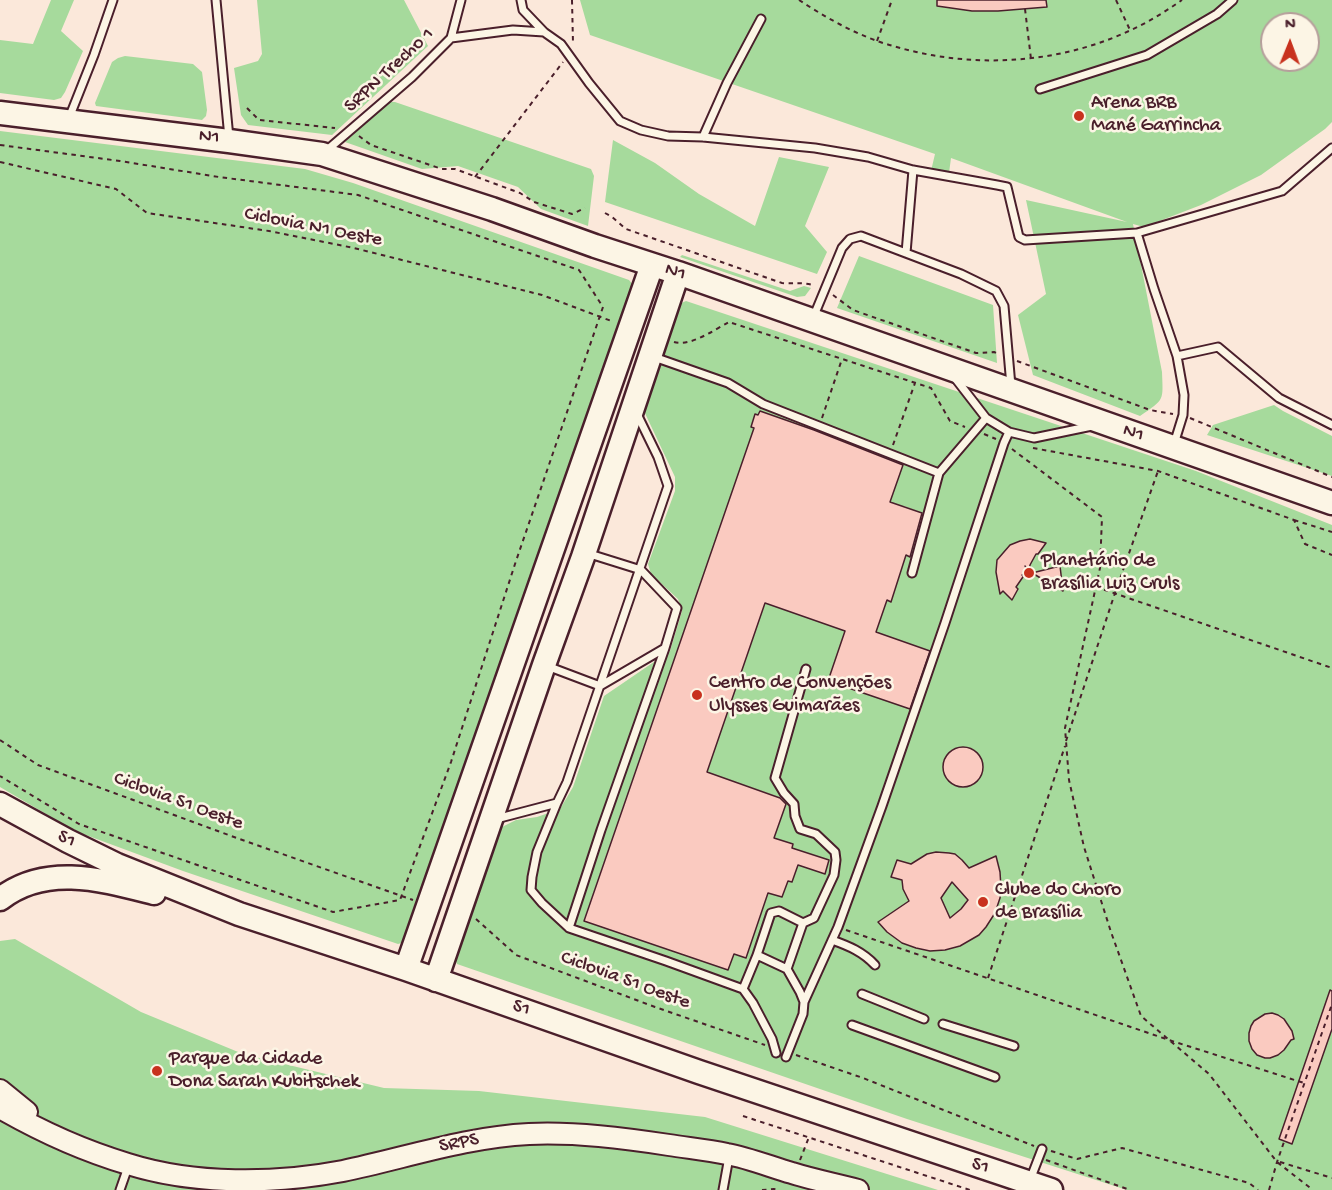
<!DOCTYPE html>
<meta charset="utf-8">
<style>
body{margin:0}
#map{position:relative;width:1332px;height:1190px;overflow:hidden;background:#fbe8da;font-family:"Gochi Hand",sans-serif}
canvas{display:block}
.north{position:absolute;left:1260px;top:12px;width:60px;height:60px;box-sizing:border-box;background:#fcf5e5;border:2px solid #b59f9b;border-radius:50%;rotate:1deg;font-size:16px;font-weight:700;line-height:24px;text-align:center;color:#4a1f2b}
.north::after{content:'';display:block;margin:auto;width:21px;height:27px;background:#c8321e;clip-path:polygon(50% 0,100% 100%,50% 72%,0 100%)}
</style>
<div id="map">
<canvas width="1332" height="1190"></canvas>
<div class="north">N</div>
</div>
<script>
const ctx = document.querySelector('canvas').getContext('2d');
ctx.lineJoin = 'round';
function fillPath(path, color) { ctx.fillStyle = color; ctx.fill(path, 'evenodd'); }
function strokePath(path, color, width, dash) { ctx.strokeStyle = color; ctx.lineWidth = width; ctx.lineCap = dash ? 'butt' : 'round'; ctx.setLineDash(dash || []); ctx.stroke(path); }
function drawText(font, color, halo, rows, align = 'center') {
  ctx.font = font + ' "Gochi Hand",sans-serif'; ctx.lineWidth = 5; ctx.setLineDash([]); ctx.textBaseline = 'middle'; ctx.strokeStyle = halo; ctx.fillStyle = color; for (const [text, x, y, turn = 0] of rows) {
    ctx.save(); ctx.translate(x, y); ctx.rotate((+turn || 0) * Math.PI / 180); ctx.textAlign = isNaN(turn) ? turn : align; if (halo) ctx.strokeText(text, 0, 0); ctx.fillText(text, 0, 0); ctx.restore();
  }
}
fillPath(new Path2D(`
 M51,0H74L61,31L83,51L65,92L61,98L54,100L0,93V40L33,44Z
 M257,0H404L428,46L332,135L248,125L241,115L234,68L258,61L262,54Z
 M580,0H1332V122L1325,129L1261,175L1201,205L1144,227L1133,224L1162,372C1163,401 1165,399 1140,416L1033,375L1018,315L1046,294L1026,200L1127,222L951,158L949,173L931,171L935,154L590,35ZM1272,24H1308V60H1272Z
 M125,56L193,64L202,72L207,110L206,116L202,120L96,106L95,103L112,62L118,58Z
 M389,102H395L591,169L594,176L588,226L541,209L518,187L458,166L422,169L345,142Z
 M0,131L305,169L353,183L629,280L633,285L408,941L398,944L183,871L75,831L0,787Z
 M613,140L655,163L699,194L755,226L779,157L829,167L805,226L827,252L817,274L605,202Z
 M682,255L790,291L804,286L811,288L805,296L797,297L680,257Z
 M859,256L993,305L997,363L837,308Z
 M686,301L1196,471L1332,525V1190H1127L907,1119L457,964L453,953L496,830L516,820L537,817L560,809L573,787L604,696L670,651L682,611L678,599L651,574L648,564L675,491V477L643,409L677,305ZM760,411L904,462L886,513L904,506L924,514L910,556L889,549L880,560L902,567L891,601L887,600L876,632L930,651L910,709L845,631L765,603L707,772L787,800L774,838L793,844L792,848L829,861L824,874L798,865L792,882L788,881L782,897L768,893L734,954L728,970L584,920L754,428L751,427L755,415H758Z
 M1274,405L1283,411L1332,436V476L1207,435L1213,425Z
 M15,939L141,1012L243,1054L384,1088L479,1091L705,1117L938,1190H0V941Z`), '#a6da9c');
const building = new Path2D(`
 M937,0H1046L1047,7L998,11H972L937,6Z
 M760,411L814,430L903,465L890,502L922,513L910,557L906,555L891,602L887,600L876,632L930,651L910,709L828,681L845,631L765,603L707,772L780,798L786,804L774,838L793,844L792,848L829,860L825,874L798,865L792,882L788,881L782,897L768,893L746,958L734,954L728,970L584,921L754,428L751,427L755,414L758,415Z
 M1030,539L1046,543L1038,554H1036L1030,565L1029,571L1025,566L1027,570L1025,569L1027,571L1022,575L1025,574L1016,587L1018,589L1012,600L1003,591L1000,594L996,572L997,560L1010,545L1020,541Z
 M1060,566L1063,591L1032,573Z
 M943 767a20 20 0 1 1 40 0a20 20 0 1 1-40 0Z
 M936,852L949,853L955,854L962,860L969,868L996,856L1000,872L1001,888L1000,898L995,913L986,927L979,935L960,946L945,950L930,951L916,948L902,943L887,932L878,922L909,901L903,889L902,880L891,877L897,860L911,864L927,854ZM952,882L968,900L961,909L950,918L941,898Z
 M1330,990L1332,991V1029L1292,1144L1279,1139Z
 M1272,1013L1278,1015L1284,1019L1292,1031L1294,1039L1291,1040L1284,1050L1278,1055L1270,1058H1265L1257,1055L1252,1049L1249,1041V1033L1251,1026L1254,1021L1265,1014Z`);
fillPath(building, '#facac0');
strokePath(building, '#4a1f2b', 1.5);
const service = new Path2D(`
 M216,0L229,138
 M521,0L523,10L544,32L561,44L589,83L620,121L641,130L668,136L703,137L815,148L868,157L913,170L997,185L1007,187L1019,237L1025,240L1137,233L1154,289L1177,356L1184,395L1183,415L1174,444
 M451,38L513,30L544,32
 M1040,89L1147,55L1217,14L1233,0
 M69,118L94,55L113,0
 M703,137L727,83L761,19
 M326,151L412,77L451,38L461,0
 M1137,233L1282,191L1332,148
 M906,253L913,170
 M813,318L842,248L850,239L861,236L961,274L996,291L1004,306L1011,386
 M1177,356L1218,347L1279,398L1332,425
 M654,357L728,383L763,404L939,473L986,418
 M955,378L986,418L1009,432L1034,438L1092,426
 M912,573L939,473
 M547,666L600,686L665,648L677,608L641,570L593,555L587,556
 M557,803L537,852L532,877L531,890L542,903L569,928L666,961L743,989L753,1003L772,1039L776,1053
 M496,819L557,803L567,782L668,486L658,457L637,414
 M803,923L814,918L834,875L836,860L835,852L816,834L800,829L795,816L794,804L784,793L775,778L806,669
 M569,928L601,830L665,648
 M832,940C849,946 863,952 875,965
 M743,989L757,955
 M862,994L924,1019
 M804,1002L838,927L882,806L945,623L1004,443L1009,432
 M943,1024L1014,1046
 M852,1025L995,1077
 M786,1057L803,1014L804,1002L800,992L787,969L757,955L771,913L779,911L803,923L787,969
 M1030,1180L1042,1149
 M120,1190L128,1167
 M723,1190L729,1157`);
const secondary = new Path2D(`
 M0,1090L27,1112
 M0,1108C40,1131 84,1151 128,1164C195,1185 275,1184 343,1171C405,1158 466,1137 529,1134C576,1132 623,1138 669,1145C688,1148 708,1150 727,1154C749,1158 771,1167 792,1173C814,1180 836,1184 858,1190`);
const trunk = new Path2D(`
 M0,113L229,141L322,154L492,209L595,246L678,273L1332,503
 M0,804L68,841L117,865L239,914L406,969L699,1072L1051,1190
 M0,899C46,863 103,880 154,893
 M406,969L652,265
 M436,980L544,665L583,557L678,273`);
strokePath(service, '#4a1f2b', 11);
strokePath(secondary, '#4a1f2b', 24);
strokePath(trunk, '#4a1f2b', 27);
strokePath(new Path2D(`
 M572,0L573,43
 M799,0C828,19 860,37 893,46C971,69 1057,65 1131,30C1149,22 1166,11 1182,0
 M1116,0L1130,30
 M1025,9L1031,59
 M877,41L892,0
 M247,108L259,120L335,128
 M359,136L371,145L442,169H455L520,193L534,202L572,214L585,208
 M0,145L120,161L219,177L358,195L579,270L603,307L515,564L451,762L400,900L333,912L79,824L0,776
 M0,162L116,189L147,213L269,231L354,248L542,295L614,322
 M475,177L563,62
 M605,213L612,217L626,229L782,283C793,284 802,282 813,285
 M833,295L853,310L976,353L994,352L1000,355
 M674,342C690,347 714,330 729,322L931,388L950,421L965,427
 M1017,361L1150,410L1173,414
 M822,418L842,359
 M1190,418L1332,477
 M984,434L996,439
 M893,445L915,383
 M1033,448L1158,471L1294,520L1305,544L1332,555
 M1012,449L1102,517L1100,568L1065,728L1069,780L1084,847L1111,932L1141,1016L1209,1074L1277,1162L1313,1190
 M1294,520L1332,532
 M1070,578L1332,668
 M0,740L38,765L234,837L413,900
 M1066,741L1115,593L1158,471
 M476,919L516,955L655,1007L765,1045
 M846,930L1169,1040L1304,1083
 M988,978L1065,746
 M796,1055L863,1078L1034,1146
 M743,1116L970,1190
 M1051,1151L1077,1159L1122,1148L1249,1183L1258,1190
 M800,1160L809,1137
 M1046,1160L1130,1190
 M1280,1162L1332,1178
 M762,1190L774,1189L777,1190
 M1269,1190L1277,1162L1332,1004`), '#4a1f2b', 2, [4.5, 4.5]);
strokePath(service, '#fcf5e5', 7);
strokePath(secondary, '#fcf5e5', 20);
strokePath(trunk, '#fcf5e5', 22);
for (const [x, y, r, color] of [
 [1079,116,6,"#c8321e"],
 [1029,573,6,"#c8321e"],
 [697,695,6,"#c8321e"],
 [983,902,6,"#c8321e"],
 [157,1071,6,"#c8321e"]
]) { const dot = new Path2D(); dot.arc(x, y, r, 0, 2 * Math.PI); ctx.fillStyle = color; ctx.fill(dot); strokePath(dot, '#fcf5e5', 2); }
drawText('20px', '#4a1f2b', '#fcf5e5', [
 ["SRPN Trecho 1",390,71,-43],
 ["N1",209,138,7],
 ["Ciclovia N1 Oeste",313,228,11],
 ["N1",675,273,19],
 ["N1",1133,434,19],
 ["Ciclovia S1 Oeste",178,802,20],
 ["S1",66,840,27],
 ["Ciclovia S1 Oeste",625,981,20],
 ["S1",521,1009,19],
 ["SRPS",459,1144,-11],
 ["S1",980,1167,19]
]);
drawText('20px', '#4a1f2b', '#fcf5e5', [
 ["Arena BRB",1091,104],
 ["Mané Garrincha",1091,127],
 ["Planetário de",1041,562],
 ["Brasília Luiz Cruls",1041,585],
 ["Centro de Convenções",709,684],
 ["Ulysses Guimarães",709,707],
 ["Clube do Choro",995,891],
 ["de Brasília",995,914],
 ["Parque da Cidade",169,1060],
 ["Dona Sarah Kubitschek",169,1083]
], 'left');
</script>
